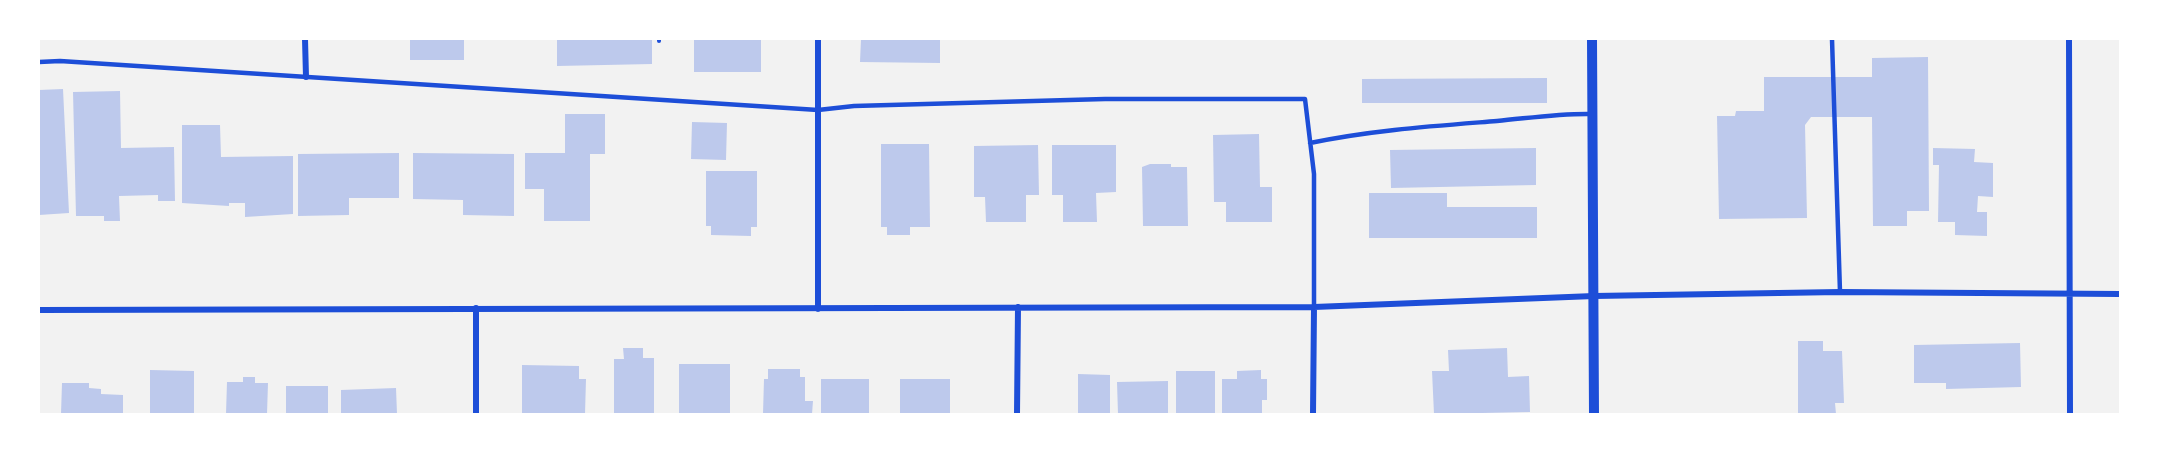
<!DOCTYPE html>
<style>
body{margin:0}
#map{position:relative;width:2159px;height:453px;overflow:hidden;background:#f2f2f2;font-family:"Asap Condensed",sans-serif}
canvas{display:block}
.frame{position:absolute;inset:0;border:40px solid #fff;pointer-events:none}
</style>
<div id="map">
<canvas width="2159" height="453"></canvas>
<div class="frame"></div>
</div>
<script>
const ctx = document.querySelector('canvas').getContext('2d');
ctx.lineJoin = 'round';
function fillPath(path, color) { ctx.fillStyle = color; ctx.fill(path, 'evenodd'); }
function strokePath(path, color, width, dash) { ctx.strokeStyle = color; ctx.lineWidth = width; ctx.lineCap = dash ? 'butt' : 'round'; ctx.setLineDash(dash || []); ctx.stroke(path); }
fillPath(new Path2D(`
 M410,39H464V60H410Z
 M557,39H652V64L557,66Z
 M694,39H761V72H694Z
 M861,39H940V63L860,62Z
 M1928,57L1929,211H1907V226H1873L1872,117H1811L1805,125L1807,218L1719,219L1717,116H1735L1736,111H1764V77H1872V58Z
 M1547,78V103H1362V79Z
 M63,89L69,213L39,215V90Z
 M120,91L121,148L174,147L175,201H158V195L119,196L120,221H104V216H76L73,92Z
 M565,114H605V154H590V221H544V189H525V153H565Z
 M692,122L727,123L726,160L691,159Z
 M182,125H220L221,157L293,156V214L245,217V203H229V206L182,203Z
 M1259,134L1260,187H1272V222H1226V202H1214L1213,135Z
 M881,144H929L930,227H910V235H887V227H881Z
 M1038,145L1039,195H1026V222H986L985,197H974V146Z
 M1052,145H1116V192L1096,193L1097,222H1063V195H1052Z
 M1536,148V185L1391,188L1390,150Z
 M1933,148L1975,149L1974,162L1993,163V197L1978,196L1977,212H1987V236L1955,235V222H1938L1939,165H1933Z
 M399,153V198H349V215L298,216V154Z
 M413,153L514,154V216L463,215V200L413,199Z
 M1150,164H1171V167H1187L1188,226H1143L1142,167Z
 M706,171H757V227H751V236L711,235V226H706Z
 M1369,193H1447V207H1537V238H1369Z
 M1798,341H1823V351H1842L1844,403H1835L1836,414H1798Z
 M2020,343L2021,387L1946,389V383H1914V345Z
 M623,348H643V358H654V414H614V359H624Z
 M1507,348L1508,377L1529,376L1530,412L1434,414L1432,371H1449L1448,350Z
 M679,364H730V414L679,413Z
 M522,365L579,366V379H586L585,414H522Z
 M768,369H800V377H805V401H813L812,414H763L764,379H768Z
 M150,370L194,371V414H150Z
 M1261,370V379H1267V400H1262V414H1222V379H1237V371Z
 M1176,371H1215V414H1176Z
 M1078,374L1110,375V414H1078Z
 M243,377H255V383H268L267,414H226L227,382H243Z
 M821,379H869V414H821Z
 M900,379H950V414H900Z
 M1168,381V414H1118L1117,382Z
 M62,383H89V388L101,389V394L123,395V414H61Z
 M286,386H328V414H286Z
 M396,388L397,414H341V390Z`), '#bdc9ec');
strokePath(new Path2D(`
 M659,39V41`), '#1d4ed8', 4);
strokePath(new Path2D(`
 M1832,39L1840,292
 M39,62L60,61L818,110L854,106L1105,99H1305L1314,174V307
 M1310,143C1372,130 1434,126 1497,121C1530,118 1561,113 1593,114`), '#1d4ed8', 4.5);
strokePath(new Path2D(`
 M305,39L306,77
 M2069,39L2070,414
 M818,309V39
 M39,310L1314,307L1594,296L1840,292L2120,294
 M476,414V308
 M1017,414L1018,307
 M1313,414L1314,307`), '#1d4ed8', 6);
strokePath(new Path2D(`
 M1592,39L1594,414`), '#1d4ed8', 10);
</script>
